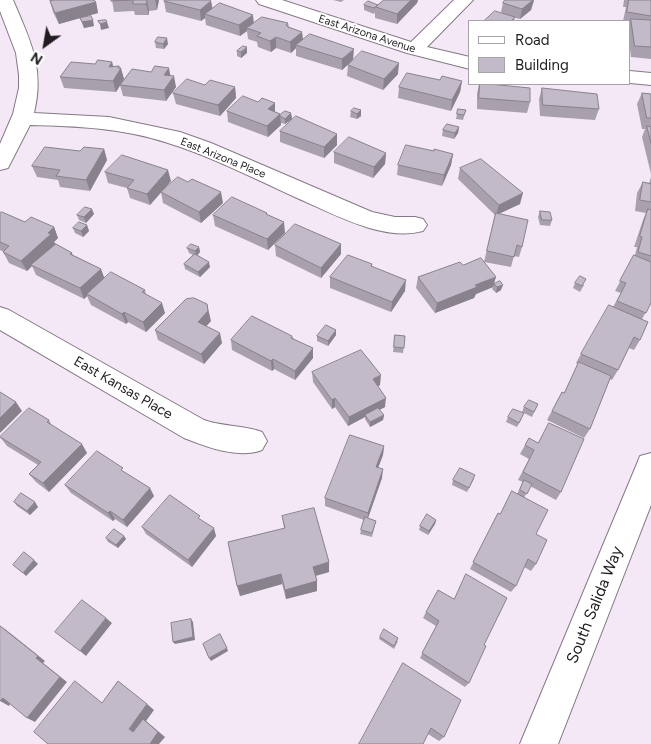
<!DOCTYPE html>
<style>
body{margin:0}
#map{position:relative;width:651px;height:744px;overflow:hidden;background:#f5e8f6;font-family:Figtree,sans-serif}
canvas{display:block}
.legend{position:absolute;left:468px;top:20px;width:162px;height:65px;box-sizing:border-box;background:#fff;border:1px solid #a6a4a6;margin:0;padding:6px 9px;list-style:none;font-size:15px;color:#201c21}
.legend li{display:flex;align-items:center;gap:10px;height:25px}
.legend b{width:25px;border:1px solid #a6a4a6}
.north{position:absolute;left:20px;top:20px;width:50px;height:50px;-webkit-text-stroke:4px #fff;paint-order:stroke;rotate:212deg;font-size:14px;font-weight:700;line-height:20px;text-align:center;color:#201c21}
.north::after{content:'';display:block;margin:auto;width:18px;height:22px;background:#201c21;clip-path:polygon(50% 0,100% 100%,50% 72%,0 100%)}
</style>
<div id="map">
<canvas width="651" height="744"></canvas>
<ul class="legend">
<li><b style="height:6px;background:#fff"></b>Road</li>
<li><b style="height:14px;background:#c3bac9"></b>Building</li>
</ul>
<div class="north">N</div>
</div>
<script>
const ctx = document.querySelector('canvas').getContext('2d');
ctx.lineJoin = 'round';
function strokePath(path, color, width, dash) { ctx.strokeStyle = color; ctx.lineWidth = width; ctx.lineCap = dash ? 'butt' : 'round'; ctx.setLineDash(dash || []); ctx.stroke(path); }
function fillPath(path, color) { ctx.fillStyle = color; ctx.fill(path, 'evenodd'); }
function drawText(font, color, halo, rows, align = 'center') {
  ctx.font = font + ' Figtree,sans-serif'; ctx.lineWidth = 4; ctx.setLineDash([]); ctx.textBaseline = 'middle'; ctx.strokeStyle = halo; ctx.fillStyle = color; for (const [text, x, y, turn = 0] of rows) {
    ctx.save(); ctx.translate(x, y); ctx.rotate((+turn || 0) * Math.PI / 180); ctx.textAlign = isNaN(turn) ? turn : align; if (halo) ctx.strokeText(text, 0, 0); ctx.fillText(text, 0, 0); ctx.restore();
  }
}
const minor = new Path2D(`
 M0,0H13C30,40 45,68 34,113L109,117L180,132L211,143L372,212L395,217H415L423,219L427,225L423,231C383,242 334,214 297,198C255,179 213,157 168,143C123,128 76,126 30,125L8,168L0,170V144L13,114L19,88V75L16,53L0,11Z
 M256,0H282L411,42L454,0H473L427,47L470,57V69L407,53L259,4Z
 M630,71L651,73V85L630,83Z
 M0,307L9,310L204,420C223,427 244,425 262,432L267,441L262,450C238,459 207,447 184,438L0,330Z
 M651,453V505L558,744H520L636,466L640,456Z`);
strokePath(minor, '#847985', 2);
fillPath(minor, '#fff');
fillPath(new Path2D(`
 M112,0H159L157,10L149,11V15H135L134,11L114,12Z
 M333,0H344L341,2Z
 M384,0H418L417,3L397,24L375,18V12L374,14L364,10V5H378Z
 M534,0L531,10L520,19L515,18L514,21L501,12L503,3Z
 M624,0H651V59L631,57L630,49V21H623L626,7H623Z
 M50,1L96,2L98,13L81,17L94,26L84,28L80,18L59,24L53,12Z
 M164,1H211L212,8L254,23H288L289,27L302,32L303,39L353,60L342,70L296,56V48L291,53L276,48L271,52L258,47L257,42L248,39L247,31L240,36L206,25L205,18L201,21L166,12Z
 M155,42L168,44L164,49L156,48Z
 M237,51L247,53L241,58L237,56Z
 M112,62L113,67L119,66L124,79L116,92L64,88L60,77L95,64Z
 M348,65L398,74L383,90L347,76Z
 M170,76L176,87L166,101L123,96L120,85Z
 M440,80L462,81L460,92L451,111L398,98L399,87Z
 M479,84L530,102L527,113L477,109V94Z
 M205,85L235,87L236,98L220,116L176,104L173,93Z
 M542,88L599,109L595,120L540,116L539,99Z
 M642,93L651,94V174L642,137L645,129H642L637,104Z
 M258,102L275,103V112L280,114V115L291,113L292,119L285,124L281,123V125L268,137L228,122L227,111Z
 M458,109L466,110L463,120L456,119Z
 M361,110V116L357,119L350,117L351,111Z
 M459,127L458,133L454,139L442,136L443,130Z
 M280,131L337,145L324,158L280,142Z
 M104,149L107,160L90,191L60,187L58,180L37,177L32,166L80,151Z
 M334,152L386,153L385,164L373,178L334,163Z
 M453,154L451,165L442,186L397,175L398,165Z
 M460,168L520,204L499,214L522,247L519,257L514,256L511,267L484,262L495,215L458,179Z
 M105,172L171,181L150,205L130,198L127,188L108,183Z
 M651,177V303L642,319L640,340L634,350L629,348L618,370L612,380L610,379L590,429L584,438L547,420L562,392L564,393L578,364L576,363L581,354L613,307L621,293L615,291L634,255H635L637,247H634L643,220L646,213L635,211L637,193L643,182L649,183Z
 M161,192L223,203L201,223L163,203Z
 M540,211L552,220L550,226L540,225L538,217Z
 M0,213L25,222L54,227L58,238L54,242L56,244L72,253L73,255L101,269L104,278L145,290L146,294L165,313L146,332L128,322L126,324L91,305L87,296L84,299L36,275L32,266L27,271L9,263L3,252H4L0,250Z
 M267,213V214L285,233L268,250L215,226L213,215Z
 M94,214L86,223L79,220L77,215Z
 M87,225L89,231L83,237L75,233L73,228Z
 M341,244V254L321,278L276,256L275,245Z
 M199,247L200,252L197,256L210,267L200,277L185,269L184,264L193,255L189,253L187,248Z
 M372,264V266L405,291L391,312L330,288V277Z
 M463,265L494,283L501,290L496,293L492,289L493,287L476,294L474,298L435,313L416,288L418,277Z
 M575,283L584,285L580,292L573,288Z
 M211,321L206,326L222,343L204,364L158,340L155,330Z
 M336,335L328,346L317,341V336Z
 M395,335L405,336L403,353L393,352Z
 M292,336L293,338L313,358L295,380L274,369L272,371L232,350L231,340Z
 M312,372L380,385L378,386L385,407L379,410L384,415L383,420L370,427L365,419V417L348,426L335,407L332,409L313,382Z
 M538,404L532,417L522,412L524,407Z
 M508,417L522,418L517,427L506,422Z
 M49,420L52,426L87,453L49,492L36,482L29,474L38,465L7,446L0,437Z
 M529,438L561,492L556,500L530,486L524,498L536,534V564L531,571L524,567L516,586L511,592L470,569L498,513L500,514L517,494L523,482L518,480L529,459L520,454Z
 M384,446L383,455L378,468L382,478L368,518L376,521L372,537L360,534L364,520L325,506V498Z
 M124,472L154,496L127,527L115,519L113,521L71,493L65,485Z
 M474,479L467,492L452,485L453,480Z
 M14,502L38,507L30,515L17,506Z
 M282,516L329,562V572L316,576L317,581V591L286,599L282,584L240,596L284,528Z
 M436,520L435,524L428,535L419,530L420,526Z
 M142,527L216,536L192,567L146,534Z
 M106,538L126,539L118,548L108,542Z
 M454,599L484,645L469,683L465,687L420,658L436,626L423,618L426,612Z
 M380,637L398,641L394,649L379,639Z
 M403,663L444,737L439,741L428,734Z`), '#a8a0ad');
fillPath(new Path2D(`
 M147,0L149,11V15L146,4Z
 M155,0H159L157,10Z
 M411,0H418L417,3L397,24V14Z
 M531,0H534L531,10L520,19L522,9Z
 M211,1L213,11L205,14V18L201,21L200,10Z
 M96,2L98,13L59,24L55,13Z
 M253,15L254,25L247,28V31L240,36L239,25Z
 M93,20L94,26L84,28L82,22Z
 M107,22L109,28L101,30L100,24Z
 M302,32L303,43L296,45V48L291,53L290,42Z
 M276,37V48L271,52L270,41Z
 M167,38L168,44L164,49L163,44Z
 M247,47V53L241,58V52Z
 M354,49L353,60L342,70V59Z
 M112,62L115,73L109,67Z
 M399,63L398,74L383,90L384,79Z
 M119,66L120,69L121,68L124,79L116,92L113,81Z
 M169,68L171,79L164,75Z
 M174,76L176,87L166,101L164,90Z
 M462,81L460,92L451,111L452,100Z
 M235,87L236,98L220,116L218,105Z
 M275,103V114L268,109Z
 M361,110V116L357,119V114Z
 M291,113L292,119L285,124V119Z
 M280,114L281,125L268,137L267,126Z
 M459,127L458,133L454,139L455,133Z
 M337,134V145L324,158V147Z
 M104,149L107,160L90,191L86,180Z
 M386,153L385,164L373,178L374,167Z
 M453,154L451,165L442,186L444,175Z
 M168,170L171,181L150,205L147,194Z
 M221,192L223,203L201,223L199,212Z
 M523,193L520,204L496,215L499,205Z
 M92,209L94,214L86,223L84,217Z
 M284,222L285,233L268,250L267,239Z
 M87,225L89,231L83,237L81,231Z
 M54,227L58,238L54,242L56,245L31,265L32,266L27,271L21,261Z
 M341,244V254L321,278V268Z
 M199,247L200,252L196,256L195,251Z
 M209,262L210,267L200,277L198,272Z
 M101,269L105,280L87,294V296L84,299L80,288Z
 M496,277L493,287L476,294L474,298L435,313L437,303L475,285Z
 M406,280L405,291L391,312L392,302Z
 M503,285L501,290L496,293L497,287Z
 M162,303L165,313L146,332L143,322Z
 M207,304L211,321L201,332L198,322Z
 M124,312L128,322L126,324L122,314Z
 M336,330V335L328,346V341Z
 M220,333L222,343L204,364L201,354Z
 M313,348V358L295,380V371Z
 M273,359L274,369L272,371L271,361Z
 M381,375L380,385L372,389L373,379Z
 M335,398V407L332,409V400Z
 M386,398L385,407L366,417L365,415V417L348,426L349,417Z
 M16,402L22,411L0,433V418Z
 M384,415L383,420L370,427V422Z
 M82,444L87,453L49,492L43,483Z
 M384,446L383,455L375,476L376,467Z
 M383,469L382,478L367,521L368,513Z
 M150,488L154,496L127,527L123,520Z
 M35,502L38,507L30,515L27,511Z
 M110,511L115,519L113,521L108,513Z
 M436,520L435,524L428,535L429,531Z
 M214,528L216,536L192,567L188,560Z
 M124,536L126,539L118,548L116,545Z
 M34,560L38,564L26,576L23,573Z
 M329,562V572L314,576L313,567Z
 M281,574L282,584L240,596L237,586Z
 M317,581V591L286,599L285,590Z
 M106,618L112,623L86,656L80,651Z
 M191,619L193,622L195,640L175,644L173,642Z
 M0,625L45,661L43,663L67,682L35,722L27,718L36,658Z
 M227,648L228,651L211,661L209,658Z
 M3,698L11,702L9,706L0,701Z
 M147,704L154,710L146,721L165,737L159,744H150L129,729Z`), '#88828d');
const building = new Path2D(`
 M56,0H94L96,2L55,13L50,1Z
 M112,0H132L111,1Z
 M134,0H147L146,4H133Z
 M165,0H209L211,1L200,10L164,1Z
 M384,0H411L397,14L376,7Z
 M505,0H533L522,9L503,3Z
 M629,0H651V16L627,12Z
 M368,1L378,5L374,8L364,5Z
 M220,3L253,15L239,25L205,14Z
 M495,11L515,17L511,21H484Z
 M91,16L93,20L82,22L80,18Z
 M262,17L288,23L286,25L288,27L302,32L290,42L276,37L270,41L257,36L261,33L247,28Z
 M631,19L651,20V47L635,46Z
 M106,20L107,22L100,24L98,21Z
 M310,34L354,49L342,59L296,45Z
 M158,37L167,38L163,44L155,42Z
 M243,46L247,47L241,52L237,51Z
 M362,51L399,63L384,79L348,65Z
 M98,60L112,62L109,67L119,66L118,68H121L113,81L60,77L71,62L95,64Z
 M155,66L169,68L164,75L174,76L164,90L120,85L132,69L151,72Z
 M407,73L440,80L442,76L462,81L452,100L399,87Z
 M187,79L205,85L210,80L235,87L218,105L173,93Z
 M480,84H489L530,88V102L479,98Z
 M542,88L597,94L599,109L543,105Z
 M642,93L651,94V118H647Z
 M243,96L258,102L262,98L275,103L268,109L280,114L267,126L227,111Z
 M354,108L361,110L357,114L351,111Z
 M458,109L466,110L464,115L457,114Z
 M285,111L291,113L285,119L281,117L280,115Z
 M296,116L337,134L324,147L280,131Z
 M447,124L459,127L455,133L443,130Z
 M647,126L651,127V143Z
 M349,137L386,153L374,167L334,152Z
 M406,145L434,151V149L453,154L444,175L398,165Z
 M45,147L80,151L84,147L104,149L86,180L56,176L60,170L32,166Z
 M122,155L168,170L147,194L127,188L134,180L105,172Z
 M481,159L523,193L499,205L460,168Z
 M178,177L188,182L192,179L221,192L199,212L161,192Z
 M643,182L651,184V202L640,200Z
 M232,197L267,213L266,214L284,222L267,239L213,215Z
 M85,207L92,209L84,217L77,215Z
 M648,209L651,210V256L638,252L642,237L640,236Z
 M540,211L550,212L552,220H542Z
 M2,212L25,222L31,217L54,227L48,233L51,234L21,261L3,252L9,246L0,242V213Z
 M496,213L528,220L522,247L517,245L514,257L487,251Z
 M79,222L87,225L81,231L73,228Z
 M295,224L341,244L321,268L275,245Z
 M56,244L72,253L70,254L101,269L80,288L31,265Z
 M191,244L199,247L195,251L187,248Z
 M195,254L209,262L198,272L184,264Z
 M348,255L372,264L371,266L406,280L392,302L330,277Z
 M634,255L651,262V303L646,313L617,301L626,283L620,281Z
 M481,258L496,277L475,285L477,287L437,303L418,277L460,262L463,265Z
 M111,272L145,290L142,292L162,303L143,322L124,312L122,314L87,294Z
 M580,276L586,279L582,286L575,283Z
 M500,281L503,285L497,287L494,284Z
 M194,298L207,304L208,311L198,322L220,333L201,354L155,330L186,299Z
 M609,305L648,322L640,340L634,337L618,370L581,354Z
 M252,316L292,336L291,338L313,348L295,371L273,359L271,361L231,340Z
 M326,325L336,330L328,341L317,336Z
 M395,335L405,336L404,348L394,347Z
 M361,350L381,375L373,379L386,398L349,417L335,398L332,400L312,372Z
 M579,362L611,376L590,429L552,411L562,392L564,393Z
 M0,392L16,402L0,418Z
 M529,400L538,404L534,412L524,407Z
 M29,408L49,420L47,422L82,444L43,483L29,474L41,462L0,437Z
 M378,408L384,415L370,422L365,415Z
 M513,409L524,413L519,423L508,417Z
 M549,423L584,439L561,492L523,472L534,450L525,445L529,438L538,443Z
 M350,435L384,446L376,467L383,469L368,513L325,498Z
 M97,451L123,468L121,470L150,488L123,520L110,511L108,513L65,485Z
 M460,468L475,475L469,488L453,480Z
 M524,480L532,484L527,494L520,490Z
 M512,491L548,510L536,534L547,540L536,564L528,559L516,586L473,562L498,513L500,514Z
 M21,493L35,502L27,511L14,502Z
 M170,495L200,516L198,518L214,528L188,560L142,527Z
 M314,508L329,562L313,567L317,581L285,590L281,574L237,586L228,542L285,528L282,516Z
 M427,514L436,520L429,531L420,526Z
 M365,517L376,521L372,533L361,530Z
 M114,529L124,536L116,545L106,538Z
 M24,552L34,560L23,573L13,565Z
 M466,574L507,598L484,645L486,646L469,683L422,653L439,621L426,612L438,590L454,599Z
 M82,600L106,618L80,651L55,632Z
 M191,619L193,637L173,642L171,623Z
 M0,626L38,656L36,658L60,677L27,718L3,698L0,701Z
 M384,629L398,638L394,646L380,637Z
 M220,634L227,648L209,658L203,644Z
 M403,663L461,700L444,737L431,728L423,744H359Z
 M75,681L102,703L118,681L147,704L129,729L133,732L143,719L158,732L150,744H48L34,732Z`);
fillPath(building, '#c3bac9');
strokePath(building, '#88828d', 1);
drawText('11px', '#201c21', '#fff', [
 ["East Arizona Avenue",367,34,18],
 ["East Arizona Place",223,158,22]
]);
drawText('14px', '#201c21', '#fff', [
 ["East Kansas Place",123,388,30]
]);
drawText('16px', '#201c21', '#fff', [
 ["South Salida Way",595,605,-68]
]);
</script>
